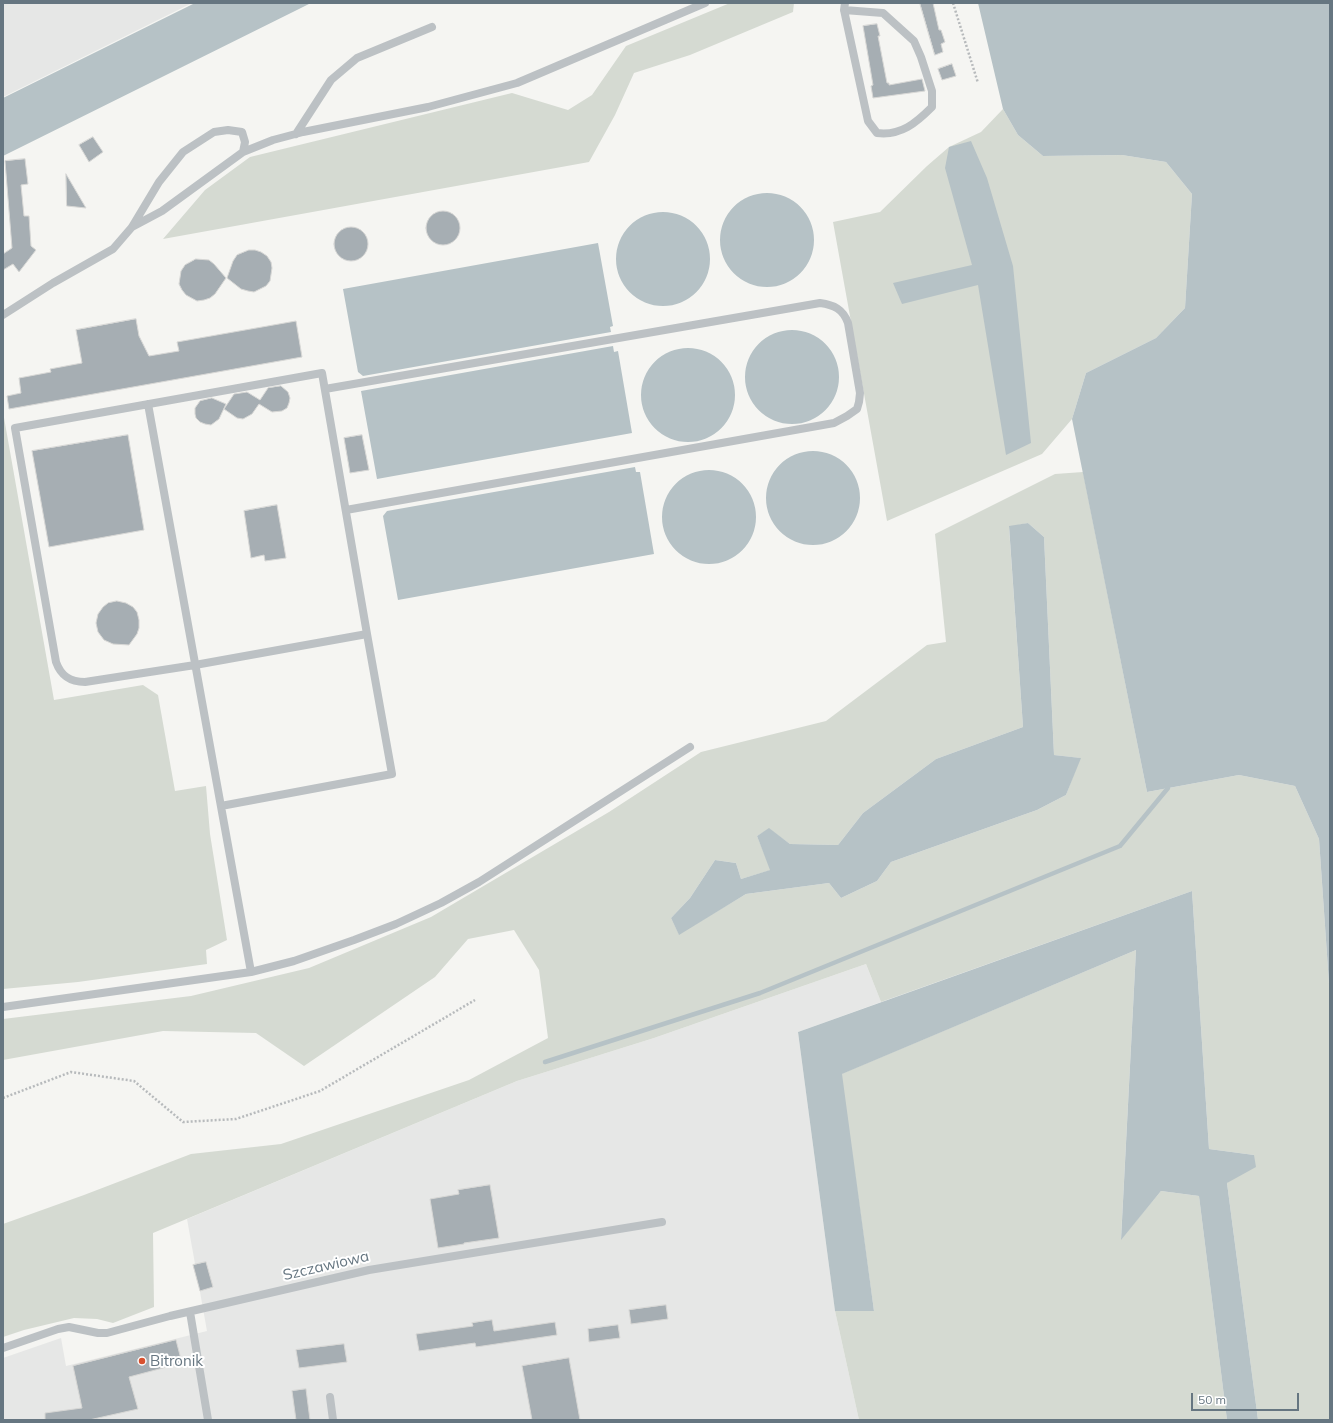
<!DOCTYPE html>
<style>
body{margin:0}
#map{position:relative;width:1333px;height:1423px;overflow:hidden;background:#f5f5f2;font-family:Mulish,sans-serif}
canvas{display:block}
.frame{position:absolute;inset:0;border:4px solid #667681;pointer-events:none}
.scale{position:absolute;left:1191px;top:1393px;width:108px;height:18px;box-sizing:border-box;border:2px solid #667681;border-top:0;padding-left:5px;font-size:12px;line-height:14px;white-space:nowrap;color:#667681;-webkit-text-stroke:3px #fff;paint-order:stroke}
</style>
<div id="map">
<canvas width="1333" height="1423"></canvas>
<div class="frame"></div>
<div class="scale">50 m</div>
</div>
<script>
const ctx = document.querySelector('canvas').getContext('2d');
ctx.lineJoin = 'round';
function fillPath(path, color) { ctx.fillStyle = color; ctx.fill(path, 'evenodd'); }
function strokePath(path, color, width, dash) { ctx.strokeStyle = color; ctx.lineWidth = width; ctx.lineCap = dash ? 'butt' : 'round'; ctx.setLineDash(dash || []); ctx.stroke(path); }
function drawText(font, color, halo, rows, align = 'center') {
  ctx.font = font + ' Mulish,sans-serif'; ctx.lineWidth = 4; ctx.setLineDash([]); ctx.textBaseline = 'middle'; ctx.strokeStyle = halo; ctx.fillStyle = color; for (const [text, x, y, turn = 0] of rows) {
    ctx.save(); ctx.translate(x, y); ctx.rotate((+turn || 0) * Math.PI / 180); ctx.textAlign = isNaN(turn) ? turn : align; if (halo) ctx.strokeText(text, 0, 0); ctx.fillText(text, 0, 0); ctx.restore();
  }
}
fillPath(new Path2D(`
 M3,3H192L3,97Z
 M866,964L881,1002L798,1032L835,1311L859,1420H3V1358L61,1338L66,1366L207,1331L187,1219L517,1081L654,1038Z`), '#e6e7e6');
fillPath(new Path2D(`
 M730,3H794L793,12L690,55L634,73L615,115L589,162L163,239L205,190L250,157L512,93L568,110L592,95L626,46Z
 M1003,109L1018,135L1043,156L1122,155L1166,162L1192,194L1185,308L1156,338L1086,373L1072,419L1042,454L887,521L833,222L880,212L927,166L949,147L981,132Z
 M3,412L54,700L143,685L158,695L175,791L206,786L210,834L227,940L206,950L207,964L78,982L3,989Z
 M1083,472L1147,792L1239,775L1295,786L1319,839L1330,998V1420H1258L1227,1183L1254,1155L1209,1149L1192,891L881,1002L866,964L654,1038L517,1081L153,1233L154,1307L113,1323L97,1319L74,1318L24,1330L3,1337V1224L84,1195L191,1154L281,1144L469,1080L548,1038L539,970L514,930L468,939L435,977L304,1066L256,1033L163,1031L3,1060V1019L191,996L309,968L431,917L609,812L701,752L826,721L927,645L946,642L935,534L1055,474ZM1028,523L1044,537L1054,755L1080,758L1066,795L1037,810L891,862L877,881L841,898L829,883L746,894L679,934L671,918L690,898L715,860L736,863L741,879L771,870L757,836L769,829L790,844L838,845L863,813L936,759L1023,727L1009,527Z
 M1136,950L1121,1239L1161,1191L1199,1196L1227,1420H859L835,1311H874L841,1074Z`), '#d5dad2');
fillPath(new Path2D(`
 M195,3H311L3,156V98Z
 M978,3H1330V998L1319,839L1295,786L1239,775L1147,792L1072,419L1086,373L1156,338L1185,308L1192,194L1166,162L1122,155L1043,156L1018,135L1003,109Z
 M971,141L987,178L1013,266L1031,443L1006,455L978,285L902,304L893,283L972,265L945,168L949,147Z
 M720 240a47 47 0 1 1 94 0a47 47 0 1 1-94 0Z
 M616 259a47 47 0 1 1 94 0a47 47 0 1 1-94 0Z
 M598,243L613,326L610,327L611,332L363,376L358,372L343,289Z
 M745 377a47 47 0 1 1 94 0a47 47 0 1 1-94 0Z
 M613,346L614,352L618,351L632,433L377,479L361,391Z
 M641 395a47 47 0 1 1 94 0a47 47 0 1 1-94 0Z
 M766 498a47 47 0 1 1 94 0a47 47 0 1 1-94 0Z
 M635,467L636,472H640L654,554L398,600L383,516L387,511Z
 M662 517a47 47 0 1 1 94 0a47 47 0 1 1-94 0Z
 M1028,523L1044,537L1054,755L1081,758L1066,795L1037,810L891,862L877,881L841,898L829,883L746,894L679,935L671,918L690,898L715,860L736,863L741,879L770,870L757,836L769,828L790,844L838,845L863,813L936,759L1023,727L1009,526Z
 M1192,891L1209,1149L1254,1155L1256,1167L1227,1183L1258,1420H1227L1199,1196L1161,1191L1121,1240L1136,950L842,1074L874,1311H835L798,1032Z`), '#b6c2c6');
strokePath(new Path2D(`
 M545,1062L760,993L1120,846L1168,788`), '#b6c2c6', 4.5);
const building = new Path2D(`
 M920,3H933L939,30H941L945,42L941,44L943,52L935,55Z
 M877,24L880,36H878L887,83H889V85L922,79L925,91L873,98L871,86L873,85L863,26Z
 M952,64L956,76L942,80L938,69Z
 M93,137L103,152L89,162L79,145Z
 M25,159L28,184L21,185L24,216H29L31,246L36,250L19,272L13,264L3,270V254L12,248L5,161Z
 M66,174L86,208L67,206Z
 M426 228a17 17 0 1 1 34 0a17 17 0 1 1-34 0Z
 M334 244a17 17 0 1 1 34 0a17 17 0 1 1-34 0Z
 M249,250H255L261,252L267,256L271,262L272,268L270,281L266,286L254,292L248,291L241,289L227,278L233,261L237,255Z
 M196,259L209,260L214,264L226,278L215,294L210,298L204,300L197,301L186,295L182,290L179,284L181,271L185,265Z
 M136,319L139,336L149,356L179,351L177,342L296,321L302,357L9,409L7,396L21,393L19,378L51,372L50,369L82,363L76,330Z
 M281,386L288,392L290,398L289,403L287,408L282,411L272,412L259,404L252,414L243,419L237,418L224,409L234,394L247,392L260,400L268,388Z
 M212,398L226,404L219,419L211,425L205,424L200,422L196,418L195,414V408L200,401Z
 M128,435L144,530L49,547L32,451Z
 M362,435L369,470L350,473L344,438Z
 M277,505L286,558L265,561L264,555L251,558L244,511Z
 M117,601L126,603L133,607L137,612L139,620V628L137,634L129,645L113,644L104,640L98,632L96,623L98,614L103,607L108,603Z
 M490,1185L499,1238L464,1243V1244L438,1248L430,1199L459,1194L458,1190Z
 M206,1262L213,1287L200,1291L193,1265Z
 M666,1305L668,1319L631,1324L629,1310Z
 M492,1320L494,1331L555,1322L557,1335L476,1347L475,1343L419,1351L416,1334L473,1326L472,1323Z
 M618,1325L620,1338L589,1342L588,1329Z
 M176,1340L182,1363L129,1377L138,1409L89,1420H45V1413L82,1408L73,1366Z
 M344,1344L347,1362L299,1368L296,1350Z
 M569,1358L580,1420H532L522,1366Z
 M306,1389L310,1420H296L292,1391Z`);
fillPath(building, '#a6aeb3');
strokePath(building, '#d7d7d5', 1);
strokePath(new Path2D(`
 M953,3L978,83
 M3,1098L71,1072L134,1081L183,1122L236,1119L320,1091L475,1000`), '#b7babc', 2.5, [2, 2]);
strokePath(new Path2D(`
 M844,10L883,13L914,41L921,57L932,91V107C916,123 901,136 877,133L868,121L844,10L845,3
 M296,134L331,80L357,58L432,27
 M243,152L273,140L303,132L428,107L517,83L705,3
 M3,315L53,283L113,249L132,227L159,182L183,152L214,132L228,130L242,132L245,142L243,152L162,211L132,227
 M325,389L820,303C834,305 843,309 848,323L860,393L859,402L857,409L847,416L834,423L346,510
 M148,404L251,972
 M221,806L392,774L367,634L195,665L85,682C70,682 61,676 56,662L15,428L322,373L367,634
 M3,1007L251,972L294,961L354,940L396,924L441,903L479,882L690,747
 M190,1312L208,1420
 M3,1348L58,1329L69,1327L98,1333H107L170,1316L369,1270L662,1222
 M330,1397L333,1420`), '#bcc1c4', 8);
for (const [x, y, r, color] of [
 [142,1361,4,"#d8512f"]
]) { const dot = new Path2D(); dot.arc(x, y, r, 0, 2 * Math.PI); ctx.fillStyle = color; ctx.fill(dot); strokePath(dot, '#fff', 1.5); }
drawText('15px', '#667681', '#fff', [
 ["Szczawiowa",326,1266,-13]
]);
drawText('15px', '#667681', '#fff', [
 ["Bitronik",150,1361]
], 'left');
</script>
